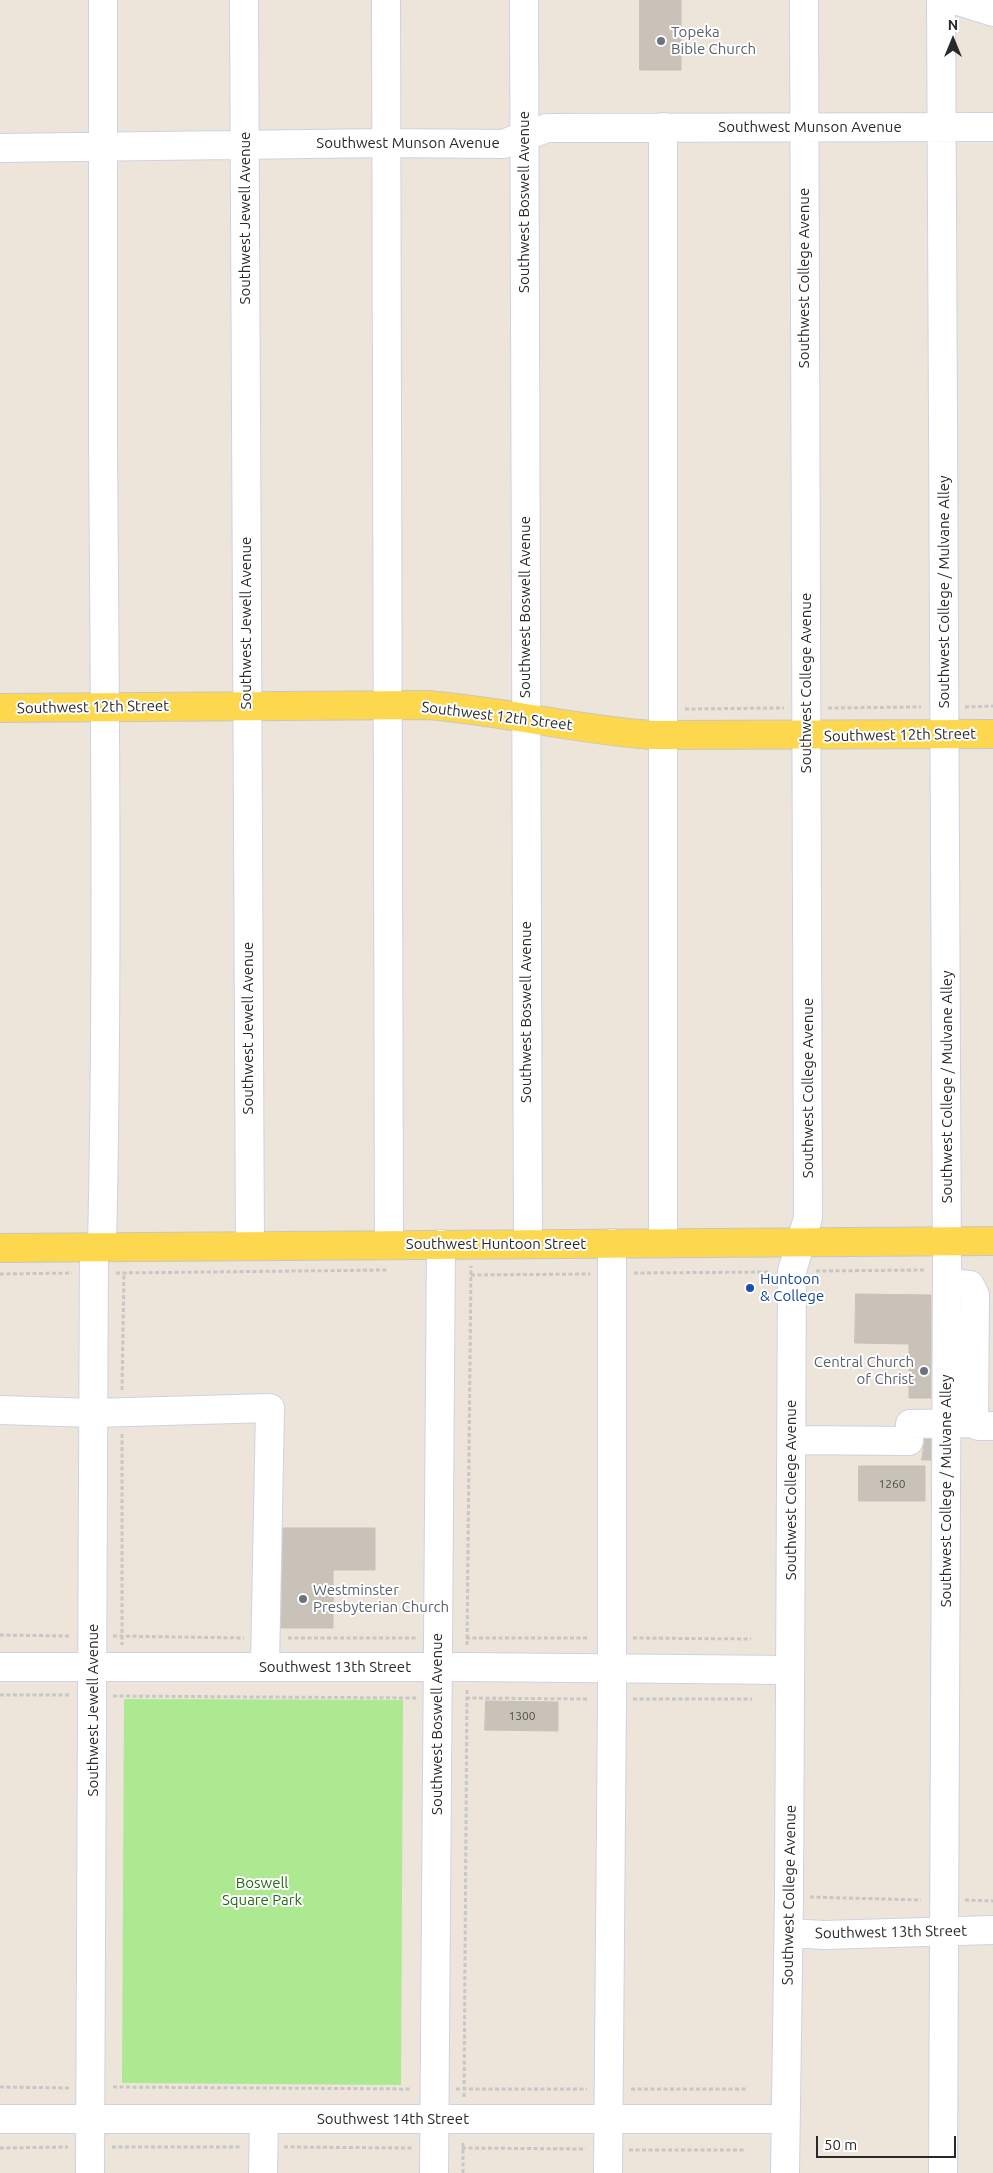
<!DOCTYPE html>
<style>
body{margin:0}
#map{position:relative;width:993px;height:2173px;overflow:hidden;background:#ede5d9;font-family:Ubuntu,sans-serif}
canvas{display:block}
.north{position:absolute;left:928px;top:15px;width:50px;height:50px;-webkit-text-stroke:4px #fff;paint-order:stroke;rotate:0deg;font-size:14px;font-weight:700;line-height:20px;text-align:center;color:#292929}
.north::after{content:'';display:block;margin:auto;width:18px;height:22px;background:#292929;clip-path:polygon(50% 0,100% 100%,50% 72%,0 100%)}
.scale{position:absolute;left:816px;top:2136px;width:140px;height:22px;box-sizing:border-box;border:2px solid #292929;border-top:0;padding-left:6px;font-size:15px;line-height:18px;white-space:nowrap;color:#292929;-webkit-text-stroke:4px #fff;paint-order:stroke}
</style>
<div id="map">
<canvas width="993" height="2173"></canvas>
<div class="north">N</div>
<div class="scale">50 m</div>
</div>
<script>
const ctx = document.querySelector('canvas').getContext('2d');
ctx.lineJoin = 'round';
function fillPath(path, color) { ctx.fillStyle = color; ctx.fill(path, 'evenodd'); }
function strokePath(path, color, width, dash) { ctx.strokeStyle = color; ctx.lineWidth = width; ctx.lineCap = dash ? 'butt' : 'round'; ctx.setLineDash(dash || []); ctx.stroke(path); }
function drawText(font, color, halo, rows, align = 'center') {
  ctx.font = font + ' Ubuntu,sans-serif'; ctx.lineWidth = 4; ctx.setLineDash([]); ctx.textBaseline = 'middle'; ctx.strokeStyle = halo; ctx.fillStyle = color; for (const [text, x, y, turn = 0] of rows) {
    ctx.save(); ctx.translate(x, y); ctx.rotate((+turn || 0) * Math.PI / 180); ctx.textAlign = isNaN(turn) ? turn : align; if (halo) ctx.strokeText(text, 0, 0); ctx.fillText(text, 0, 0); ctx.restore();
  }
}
fillPath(new Path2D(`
 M124,1699L403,1700L401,2085L122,2083Z`), '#ade990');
const building = new Path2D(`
 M640,0H681V70H640Z
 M856,1294L931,1295V1398H909V1344L855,1343Z
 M925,1439H931V1460H922Z
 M859,1466H925V1501H859Z
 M283,1528H375V1570H333V1628H281Z
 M486,1701L558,1702V1731L485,1730Z`);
fillPath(building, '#c8c2b9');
strokePath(building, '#c8c1b3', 1);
const minor = new Path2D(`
 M244,0L250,1246
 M386,0L389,1245
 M524,0L528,1244
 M941,0L947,1270L943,2173
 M955,0L993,12
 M663,127V1243
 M0,148L386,143L503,144L547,128L993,127
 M102,1247C108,980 105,712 103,445C102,297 104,148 103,0
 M947,1283L970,1285L975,1295L974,1423L978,1426H993
 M0,1410L94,1413L270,1408L265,1666
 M791,1440L909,1441L910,1424L974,1423
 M0,1667H467L789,1670
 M789,1933L824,1935L993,1930
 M0,2119H785
 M90,2173L94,1247
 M263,2173L264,2119
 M434,2173L441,1244
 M608,2173L612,1699V1243
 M785,2173L789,1897L792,1271L808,1218L804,0`);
const major = new Path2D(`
 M0,708L427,705C503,711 577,730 652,735L993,734
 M0,1248L993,1241`);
strokePath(minor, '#ced2e4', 30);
strokePath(major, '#c7c7c7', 30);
strokePath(new Path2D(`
 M965,707L993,706
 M828,708L921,707
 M685,709L784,708
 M816,1271L925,1270
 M116,1273L387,1270
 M634,1273L770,1272
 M0,1274L72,1273
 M471,1275L590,1274
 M122,1390L124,1273
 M122,1434V1645
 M0,1635L69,1636
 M113,1636L244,1638
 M288,1638H417
 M466,1638H589
 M633,1638L751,1639
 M467,1645L471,1266
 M0,1695H69
 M113,1696L417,1698
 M466,1698L589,1699
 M633,1699H752
 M810,1897L921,1900
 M965,1900L993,1901
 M0,2087L69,2088
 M113,2087L412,2089
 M456,2089H587
 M631,2089H746
 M464,2097L467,1689
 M112,2147H241
 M284,2147L413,2148
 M0,2148L68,2147
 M462,2148L586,2149
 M629,2150H746
 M463,2173V2141`), '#c7c7c7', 3, [4, 2.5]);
strokePath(minor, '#fff', 28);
strokePath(major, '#fdd74e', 28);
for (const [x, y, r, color] of [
 [661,41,5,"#6b7280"],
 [750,1288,5,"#1a4fb4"],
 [924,1371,5,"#6b7280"],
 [303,1599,5,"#6b7280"]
]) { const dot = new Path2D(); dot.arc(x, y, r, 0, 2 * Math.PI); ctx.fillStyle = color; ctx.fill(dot); strokePath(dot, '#fff', 2); }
drawText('12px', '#514f4d', null, [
 ["1260",892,1484],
 ["1300",522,1716]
]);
drawText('15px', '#5b616d', '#fff', [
 ["Topeka",671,32],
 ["Bible Church",671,49],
 ["Central Church",914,1362,"right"],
 ["of Christ",914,1379,"right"],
 ["Westminster",313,1590],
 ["Presbyterian Church",313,1607]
], 'left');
drawText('15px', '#292929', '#fff', [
 ["Southwest Munson Avenue",810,127],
 ["Southwest Munson Avenue",408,143],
 ["Southwest Boswell Avenue",524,202,-90],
 ["Southwest Jewell Avenue",245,218,-90],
 ["Southwest College Avenue",804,278,-90],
 ["Southwest College / Mulvane Alley",944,592,-90],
 ["Southwest Boswell Avenue",525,607,-90],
 ["Southwest Jewell Avenue",246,623,-90],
 ["Southwest College Avenue",806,683,-90],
 ["Southwest 12th Street",93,707,-1],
 ["Southwest 12th Street",497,716,7],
 ["Southwest 12th Street",900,735,-1],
 ["Southwest Boswell Avenue",526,1012,-90],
 ["Southwest Jewell Avenue",248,1028,-90],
 ["Southwest College / Mulvane Alley",947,1087,-90],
 ["Southwest College Avenue",808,1088,-90],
 ["Southwest Huntoon Street",496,1244],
 ["Southwest College Avenue",791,1490,-90],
 ["Southwest College / Mulvane Alley",946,1491,-90],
 ["Southwest 13th Street",335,1667],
 ["Southwest Jewell Avenue",93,1710,-90],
 ["Southwest Boswell Avenue",437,1724,-90],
 ["Southwest College Avenue",789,1895,-89],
 ["Southwest 13th Street",891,1932,-1],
 ["Southwest 14th Street",393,2119]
]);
drawText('15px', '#164399', '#fff', [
 ["Huntoon",760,1279],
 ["& College",760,1296]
], 'left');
drawText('15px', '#246c13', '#fff', [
 ["Boswell",262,1883],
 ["Square Park",262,1900]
]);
</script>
